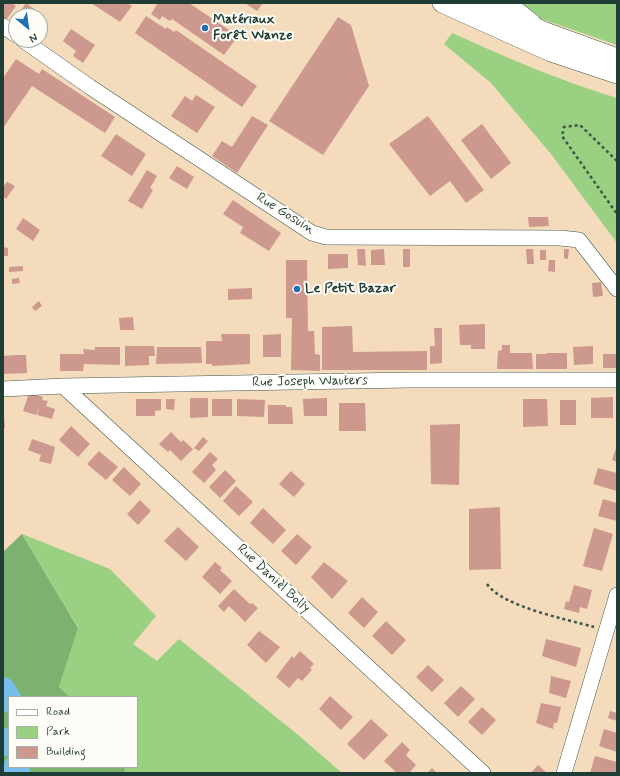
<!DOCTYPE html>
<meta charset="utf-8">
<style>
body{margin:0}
#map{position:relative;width:620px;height:776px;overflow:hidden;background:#f3dbbb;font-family:Mynerve,sans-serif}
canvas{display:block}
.frame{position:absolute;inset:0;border:4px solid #1f3d34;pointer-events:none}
.legend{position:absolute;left:8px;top:696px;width:130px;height:72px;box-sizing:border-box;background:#fdfcf7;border:1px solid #a4b0a9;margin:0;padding:5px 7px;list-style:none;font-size:12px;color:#1f3d34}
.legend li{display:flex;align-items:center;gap:8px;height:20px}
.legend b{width:20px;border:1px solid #a4b0a9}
.north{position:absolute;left:8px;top:8px;width:40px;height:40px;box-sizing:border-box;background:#fdfcf7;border:1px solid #a4b0a9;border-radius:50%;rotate:151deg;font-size:11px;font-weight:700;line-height:16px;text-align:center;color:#1f3d34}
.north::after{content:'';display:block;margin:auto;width:14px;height:18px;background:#1f6fb2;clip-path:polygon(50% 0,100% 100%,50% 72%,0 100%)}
</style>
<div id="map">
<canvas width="620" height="776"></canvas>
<div class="frame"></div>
<ul class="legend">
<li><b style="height:5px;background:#fff"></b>Road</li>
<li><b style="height:11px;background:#9ad082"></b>Park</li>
<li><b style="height:11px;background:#cd998e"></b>Building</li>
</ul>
<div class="north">N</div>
</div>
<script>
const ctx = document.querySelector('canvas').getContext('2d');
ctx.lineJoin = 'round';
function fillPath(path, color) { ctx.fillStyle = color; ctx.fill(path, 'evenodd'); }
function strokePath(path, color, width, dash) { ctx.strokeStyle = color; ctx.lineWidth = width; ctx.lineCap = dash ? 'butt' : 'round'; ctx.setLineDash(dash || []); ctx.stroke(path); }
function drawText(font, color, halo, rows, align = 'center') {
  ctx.font = font + ' Mynerve,sans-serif'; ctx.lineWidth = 4; ctx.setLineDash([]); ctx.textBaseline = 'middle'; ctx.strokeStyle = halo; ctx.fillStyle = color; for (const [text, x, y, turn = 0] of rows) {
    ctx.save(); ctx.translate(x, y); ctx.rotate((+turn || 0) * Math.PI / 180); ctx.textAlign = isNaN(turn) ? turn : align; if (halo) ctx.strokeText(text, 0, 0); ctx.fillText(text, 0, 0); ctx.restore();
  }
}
fillPath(new Path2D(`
 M519,3H617V45L536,17Z
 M452,33C506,57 560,81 617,98V243L551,154L491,83L444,44Z
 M22,534L110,569L156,616L133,644L157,661L179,639L297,734L342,773H126L124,767H137V697H70L59,687L78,627Z`), '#9ad082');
fillPath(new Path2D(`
 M22,534L78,628L59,687L70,697H9V767H124L126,773H6L3,764V552Z`), '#7bb270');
strokePath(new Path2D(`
 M3,690L9,700
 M3,740L9,744
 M16,767L18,773`), '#77beef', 25);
fillPath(new Path2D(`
 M3,3H12L16,6L6,20L3,17Z
 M26,3L42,15L40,18V16H17Z
 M91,3H127L132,6L120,22Z
 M158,3H189L238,36L224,55L172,19L170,21L162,16L160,20L151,14Z
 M245,3H263L257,11Z
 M146,16L166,29L167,27L174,32L176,30L257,86L242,107L135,33Z
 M338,17L351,25L369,86L323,155L269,121Z
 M71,29L95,45L83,63L73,56L76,51L63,41Z
 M16,59L39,74L42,69L115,117L105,133L32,86L3,128V78Z
 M196,95L215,107L197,133L171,116L185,96L192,101Z
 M252,116L268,125L237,173L212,156L222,141L232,147Z
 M428,116L484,190L466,203L450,181L430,196L389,144Z
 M482,124L511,163L491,179L461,140Z
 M116,134L146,154L132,176L101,156Z
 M177,166L194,177L187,189L169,178Z
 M147,170L157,176L150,188L153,190L142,209L128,201Z
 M7,182L15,186L6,199L3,196V187Z
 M233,200L281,233L269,251L240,233L243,227L223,214Z
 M528,217H548L549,226L529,227Z
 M23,218L40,230L33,241L16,229Z
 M3,247L8,248V256H3Z
 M357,249H365L366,266L358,265Z
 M384,249L385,265H371V250Z
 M403,249H410V267H403Z
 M526,249H533L534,264H527Z
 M564,249H569L568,259L564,258Z
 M540,250H546V260H540Z
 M328,254H348V268L328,269Z
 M286,260H307L308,331H314L315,354L320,355V371L291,370L292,318H286Z
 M549,260H555V272L548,271Z
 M23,266V271L9,272V267Z
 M19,278L20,283L12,284V279Z
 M601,282L603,296L593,297L592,283Z
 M252,288V299L228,300V289Z
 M39,301L42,306L35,311L32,307Z
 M133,317L134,330H120L119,318Z
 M485,324V349H471V345H460L459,325Z
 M352,326L353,352L427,351V370H322V327Z
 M434,328H442V363L430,364V346H435Z
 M221,334H250V364L212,366V364H206V341H222Z
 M281,334V357H263V335Z
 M502,345H510V353H532L533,369H497L498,351L502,350Z
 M125,346H154L155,356H149V365L125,366Z
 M593,346V364L574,365L573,347Z
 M95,347H120V365L84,364L83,371H60V354H84L83,349L95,350Z
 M157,347H201L202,363L156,364Z
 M547,353H567V369H536V354H547Z
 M603,354H617V368H603Z
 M15,355H26L27,373L3,374V356Z
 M29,393L43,397L42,400L48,401L46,406L55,409L52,419L37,415L40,405L36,415L23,411Z
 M613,397V418H591V398Z
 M190,398H208V417L190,418Z
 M327,398V416H304L303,399Z
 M136,399H161V410L155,411V416H136Z
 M166,399H175L174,410L166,409Z
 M212,399H232V416H212Z
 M237,399L265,400L264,417L237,416Z
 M523,399H547L548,426L523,427Z
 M560,400H576V425H560Z
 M339,403H365L366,431H339Z
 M268,405H286V407H292L293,424H268Z
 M3,416H4L5,428H3Z
 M460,424L459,485L431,484L430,425Z
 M71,426L90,444L78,457L59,440Z
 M171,432L181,442L183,440L193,449L181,461L170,450L168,452L159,444Z
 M203,437L208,441L199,451L194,448Z
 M32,439L55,447L51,464L39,461L41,455L28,450Z
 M617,445V462L612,460Z
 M99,451L118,467L106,480L87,464Z
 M210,452L218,459L212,465L216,470L204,483L192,472Z
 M124,467L141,484L130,496L112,480Z
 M598,468L617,473V491L593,484Z
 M225,470L236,481L220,498L209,487Z
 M291,471L305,484L294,497L279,484Z
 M236,486L253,502L239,516L223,501Z
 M603,499L617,503V521L598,516Z
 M140,500L151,511L138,525L127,514Z
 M500,507L501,569L469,570V509Z
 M263,508L286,530L273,544L250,523Z
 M178,527L199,547L186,561L164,541Z
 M594,528L613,534L602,571L583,566Z
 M297,534L312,547L296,565L281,551Z
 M215,562L222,568L220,570L232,581L220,594L202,577Z
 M324,562L348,581L332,599L311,577Z
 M574,585L592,590L587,609L580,607L579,613L564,609L566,601L569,602Z
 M234,589L250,604L252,603L258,608L245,622L229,606L224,612L218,606Z
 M362,597L378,612L364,628L348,613Z
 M386,621L406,640L392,655L372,636Z
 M259,631L280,647L266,663L247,645Z
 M546,639L581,648L576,667L542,656Z
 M300,651L314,664L310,668L312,670L302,681L298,678L289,688L276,677L292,656L294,658Z
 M428,665L444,680L432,692L416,677Z
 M551,676L571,681L566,698L549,693Z
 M461,686L475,699L458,717L444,703Z
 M330,696L353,717L341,730L319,709Z
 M541,703L561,707L557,723H554L553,729L536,723Z
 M482,707L496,720L482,735L468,722Z
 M610,711L617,713V721L608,718Z
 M371,719L388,735L364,760L347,744Z
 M604,729L617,733V752L599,746Z
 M402,742L410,750L406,755L416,765L409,773H397L384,761Z
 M595,756L617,762V773H590Z
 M538,765L547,773H531Z
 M432,768L437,773H427Z`), '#cd998e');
const minor = new Path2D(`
 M509,3L533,22
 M3,26L16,35
 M23,40L90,87L312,233L326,237L560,238L579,240L617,289
 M63,386L483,773
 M3,389L63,386L410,380H617
 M564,773L617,595`);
const major = new Path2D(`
 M442,3L551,52L617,74
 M477,3L548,33L617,58`);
strokePath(minor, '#3f5548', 16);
strokePath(major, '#3f5548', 20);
strokePath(new Path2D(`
 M617,161L580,125L564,127L562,136L617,214
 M487,584C503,607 566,619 594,627`), '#3f5548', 2.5, [3, 3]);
strokePath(minor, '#fff', 15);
strokePath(major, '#fff', 19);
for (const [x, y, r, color] of [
 [205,28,4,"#1f6fb2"],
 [297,289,4,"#1f6fb2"]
]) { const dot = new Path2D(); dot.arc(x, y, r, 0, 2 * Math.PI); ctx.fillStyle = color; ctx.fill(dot); strokePath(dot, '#fdfcf7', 1.5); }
drawText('bold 14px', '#1f3d34', '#fdfcf7', [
 ["Matériaux",213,20],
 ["Forêt Wanze",213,36],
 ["Le Petit Bazar",305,289]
], 'left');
drawText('14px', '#1f3d34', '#fdfcf7', [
 ["Rue Gosuin",285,214,32],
 ["Rue Joseph Wauters",310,382,-1],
 ["Rue Danièl Bolly",273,579,43]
]);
</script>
